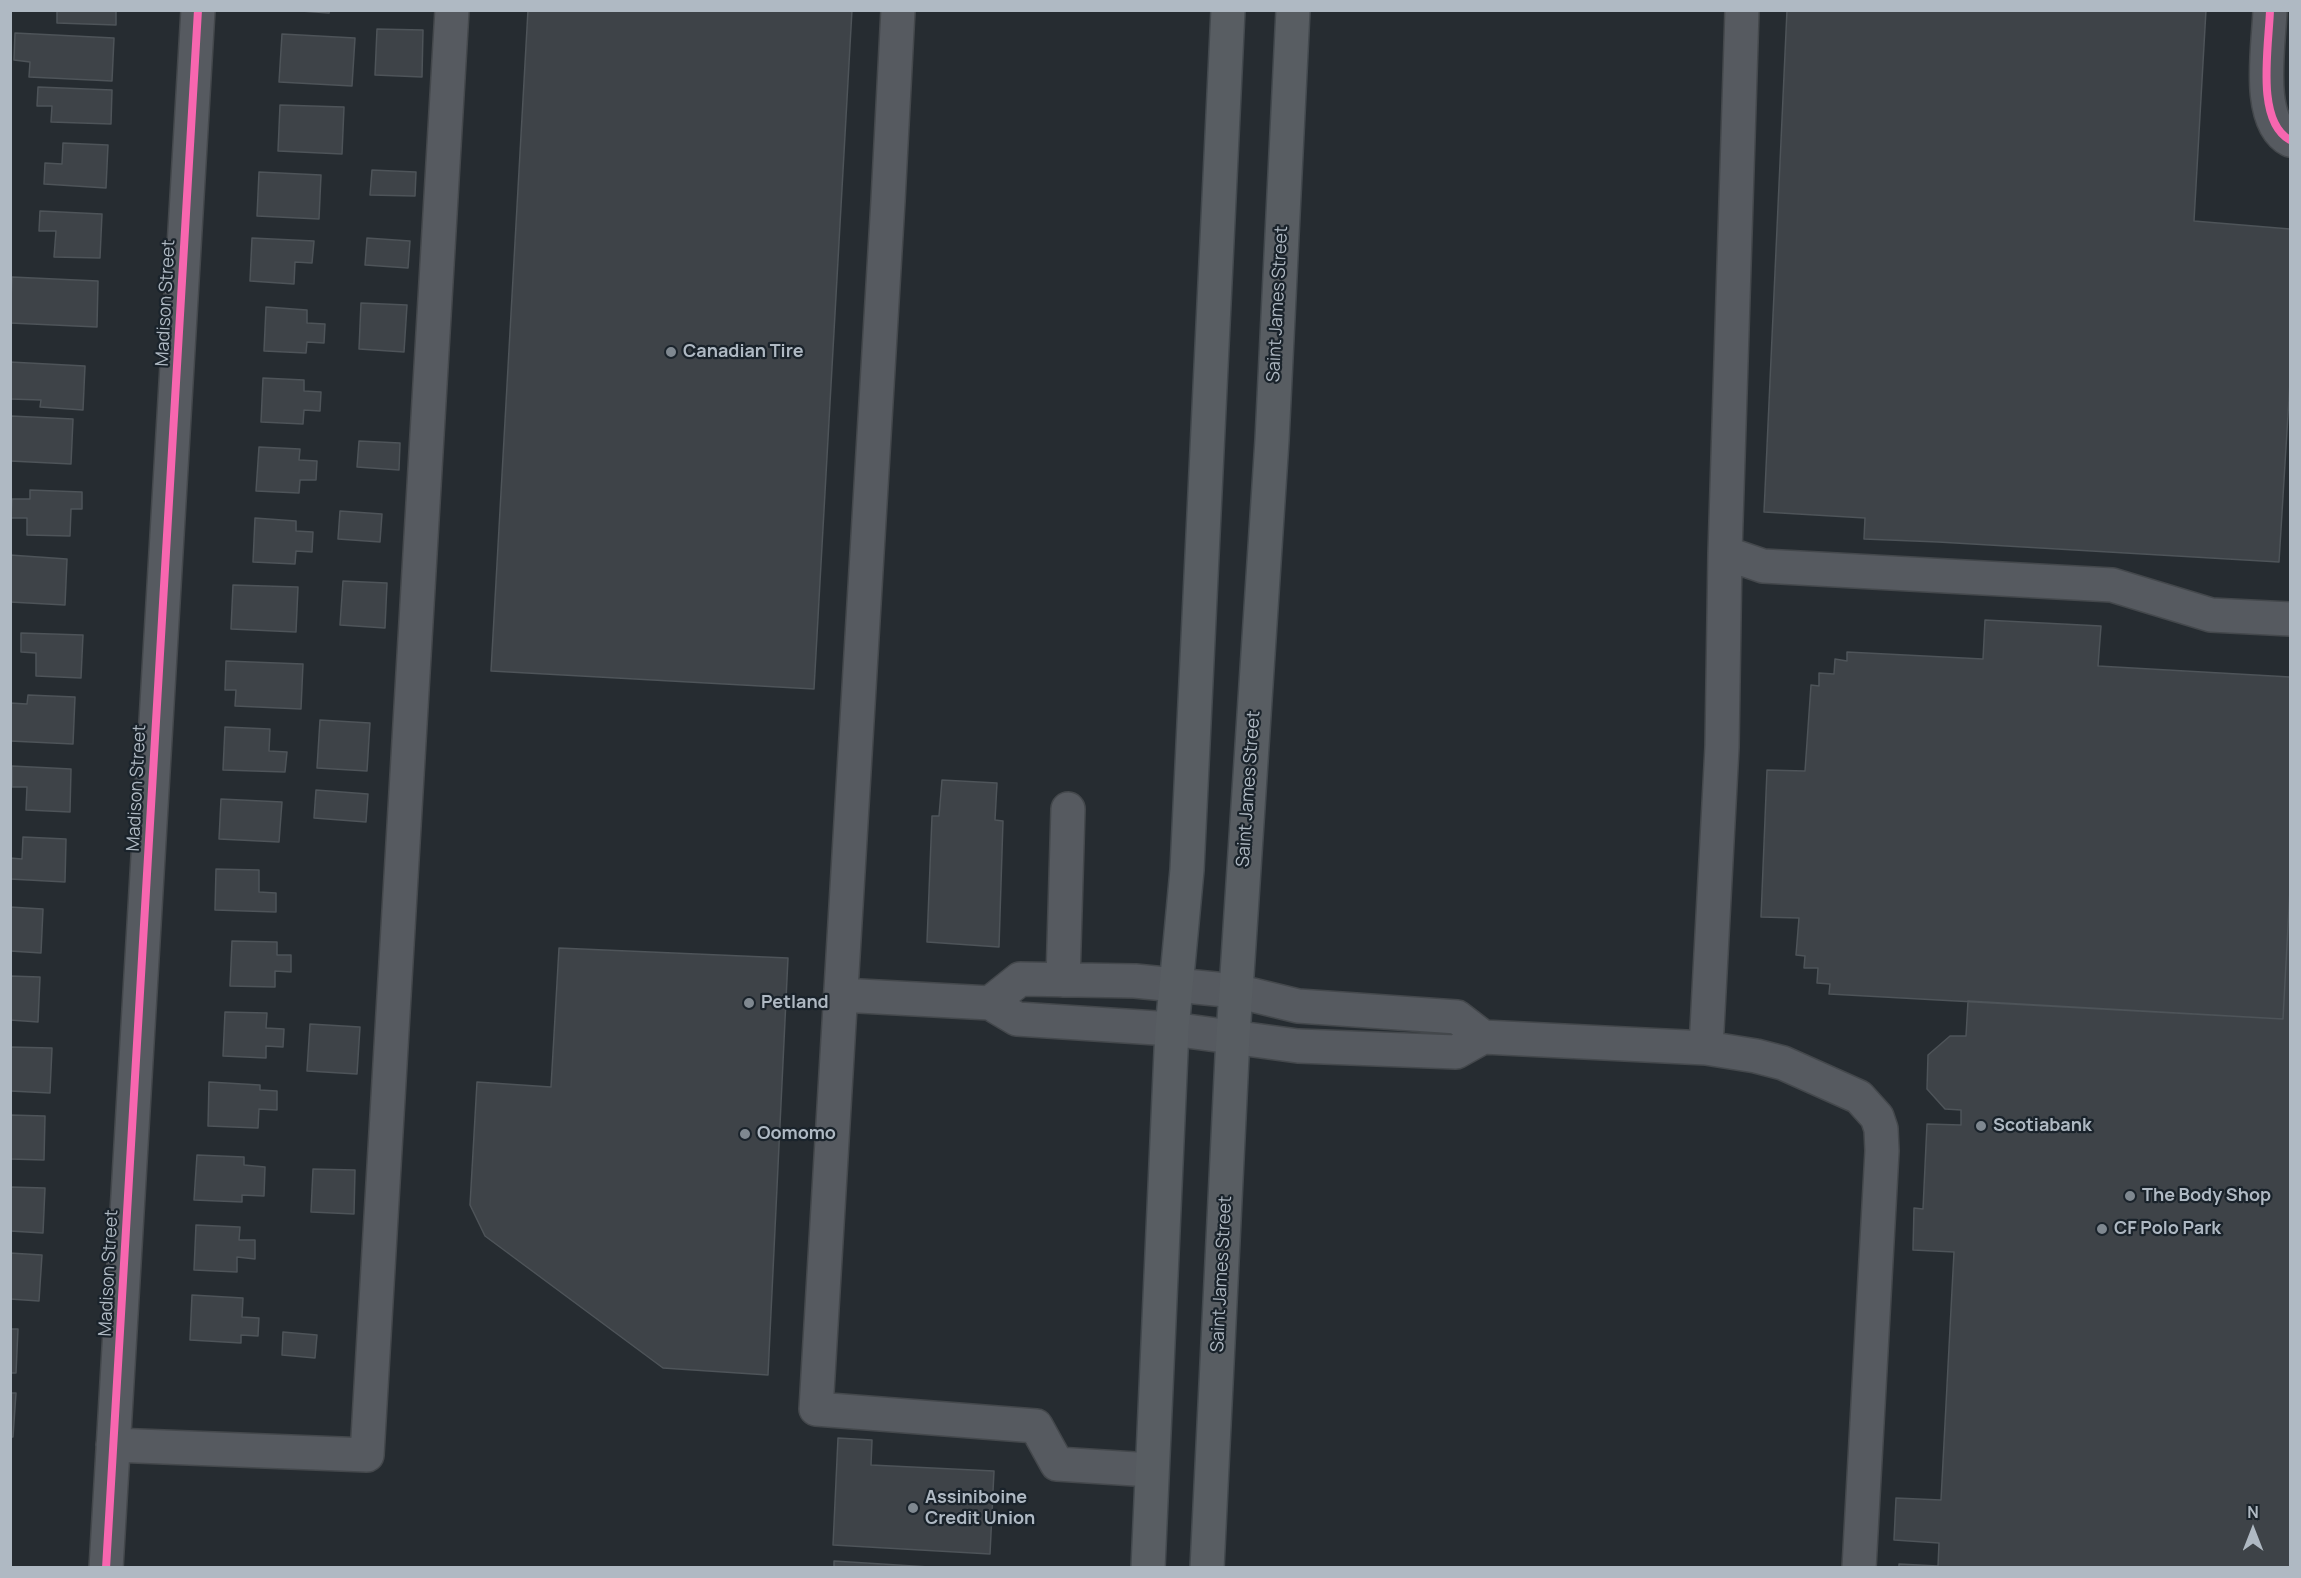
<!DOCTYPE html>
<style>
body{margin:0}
#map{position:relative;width:2301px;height:1578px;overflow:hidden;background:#262c31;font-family:Manrope,sans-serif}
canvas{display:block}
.frame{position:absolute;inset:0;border:12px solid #afb9c3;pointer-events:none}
.north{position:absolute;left:2223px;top:1500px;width:60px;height:60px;-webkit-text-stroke:4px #1a232b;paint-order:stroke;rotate:0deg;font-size:16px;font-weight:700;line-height:24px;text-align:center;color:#afb9c3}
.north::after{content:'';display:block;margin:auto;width:21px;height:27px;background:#afb9c3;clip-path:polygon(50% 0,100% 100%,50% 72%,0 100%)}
</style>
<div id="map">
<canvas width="2301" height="1578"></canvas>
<div class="frame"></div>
<div class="north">N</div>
</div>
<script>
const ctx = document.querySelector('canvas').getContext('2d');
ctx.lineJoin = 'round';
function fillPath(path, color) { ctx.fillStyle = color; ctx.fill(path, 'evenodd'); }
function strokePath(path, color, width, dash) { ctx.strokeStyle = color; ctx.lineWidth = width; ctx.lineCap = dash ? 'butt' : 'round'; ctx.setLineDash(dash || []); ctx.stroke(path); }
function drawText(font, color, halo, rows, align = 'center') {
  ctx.font = font + ' Manrope,sans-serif'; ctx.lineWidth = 4.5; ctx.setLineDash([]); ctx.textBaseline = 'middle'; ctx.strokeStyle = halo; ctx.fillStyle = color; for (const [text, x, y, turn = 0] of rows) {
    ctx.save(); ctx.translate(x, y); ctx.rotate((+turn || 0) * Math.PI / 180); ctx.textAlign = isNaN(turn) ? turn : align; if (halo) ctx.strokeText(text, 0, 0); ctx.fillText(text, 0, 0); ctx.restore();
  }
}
const building = new Path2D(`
 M57,10H116V25L57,23Z
 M287,10H330L329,13Z
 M528,10H852L814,689L491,671Z
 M1787,10H2206L2194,221L2290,229V382L2279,562L1938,542L1864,539L1865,518L1764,512Z
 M377,29L423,30L422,77L375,75Z
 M15,33L114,38L112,81L29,77L30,62L14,60Z
 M282,34L355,38L352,86L279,82Z
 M38,87L112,90L111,124L51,122L52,106H37Z
 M280,105L344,107L342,154L278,151Z
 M63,143L108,145L106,188L44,184L45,163L62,164Z
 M372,170L416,172L415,196L370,195Z
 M259,172L321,175L319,219L257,216Z
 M40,211L102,214L100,258L54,257L56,231H39Z
 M252,238L314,241L312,263L295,262L294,284L250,281Z
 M367,238L410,241L408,268L365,265Z
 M12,277L98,281L97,327L10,323Z
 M361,303L407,305L404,352L359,349Z
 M266,307L307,310V323L325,324L324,343L307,342L306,353L264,351Z
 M10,362L85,366L83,410L40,407L41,400L10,399Z
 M263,378L304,380V391L321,392L320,411L304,410L303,424L261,422Z
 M11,416L73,419L71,464L10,461Z
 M359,441L400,443L399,470L357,467Z
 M259,447L300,449L299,460L317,461L316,480H300L299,493L256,491Z
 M30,490L82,492V509H71L70,536L27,535V518H11L12,499H30Z
 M340,511L382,514L380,542L338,539Z
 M255,518L296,521V531L313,532L312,552L296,551L295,564L253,562Z
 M10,555L67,559L65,605L10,602Z
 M343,581L387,583L385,628L340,625Z
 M233,585L298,587L296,632L231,629Z
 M1985,620L2101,626L2098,666L2290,677V889L2283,1019L1829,994L1830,984L1817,983L1818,968H1804L1805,956L1796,955L1799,918L1761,917L1767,770L1805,771L1811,685L1819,686V673L1834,674L1835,659L1847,661V652L1983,659Z
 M21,633L83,635L81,678L36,676V653L21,652Z
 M226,661L303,664L301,709L235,706L236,690H225Z
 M28,695L75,697L73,744L10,741V703L27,704Z
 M320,720L370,723L367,771L317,768Z
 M225,727L270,729L269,751L287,752L285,772L223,770Z
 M12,766L71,769L70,812L26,810L27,787H12Z
 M942,780L997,783L995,820L1003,821L999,947L927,942L932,816H939Z
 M316,790L368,794L366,822L314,818Z
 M221,799L282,802L279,842L219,839Z
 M23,837L66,839L65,882L10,879V858L22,859Z
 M216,869L259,870V892L276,893V912L215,910Z
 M2290,889V1568H1899V1564L1938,1566L1939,1543L1894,1540L1896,1498L1941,1500L1954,1252L1913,1250L1914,1208L1923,1209L1927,1124L1961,1125V1110L1945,1109L1927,1089L1928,1055L1950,1036H1966L1968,1001L2283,1019Z
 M10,907L43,909L41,953L10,951Z
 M232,941L277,942V955H291V972L275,971V987L230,986Z
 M559,948L788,958L768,1375L663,1368L485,1236L470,1205L477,1082L551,1087Z
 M10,976L40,977L38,1022L10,1020Z
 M225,1012L267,1013L266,1028L284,1029L283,1047L266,1046V1058L223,1056Z
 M310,1024L360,1027L357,1074L307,1071Z
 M10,1047L52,1048L50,1093L10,1091Z
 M209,1082L260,1085V1090L277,1091V1110L259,1109L258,1128L208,1126Z
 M10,1115L45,1116L44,1160L10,1159Z
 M197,1155L244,1157V1165L265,1167L264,1196L242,1195V1202L194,1200Z
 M313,1169L355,1170L354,1214L311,1212Z
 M10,1187L45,1188L43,1233L10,1231Z
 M196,1225L240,1227L239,1240H255V1259L237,1257V1272L194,1270Z
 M10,1253L42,1255L39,1301L10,1299Z
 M192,1295L243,1298L242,1317L259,1318L258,1336L241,1335V1343L190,1340Z
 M10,1329H18L16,1373H10Z
 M283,1332L317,1335L315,1358L282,1355Z
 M10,1393H16L13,1437H10Z
 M838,1438L872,1440L871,1465L994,1471L990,1554L833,1545Z
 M834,1561L945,1568H834Z`);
fillPath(building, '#3e4348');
strokePath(building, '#4e5459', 1.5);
const minor = new Path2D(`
 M898,10L888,201L816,1409L1036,1426L1057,1464L1151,1470
 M2270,10C2269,45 2255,121 2290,140
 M1725,553L1763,566L2112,585L2211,615L2290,619
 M1063,980L1068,809
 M841,995L990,1003L1017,1019L1172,1029L1298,1046L1456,1052L1483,1037L1706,1048L1756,1056L1783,1063L1859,1097L1877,1117L1881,1129L1882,1151L1859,1568
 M990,1003L1020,979L1135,981L1236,991L1298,1006L1457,1017L1483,1037
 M1706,1048L1722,747L1725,553L1742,10
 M113,1445L367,1455L452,10
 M106,1568L198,10`);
const major = new Path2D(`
 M1148,1568L1172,1029L1187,870L1228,10
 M1207,1568L1233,1036L1272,440L1293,10`);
strokePath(minor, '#44484c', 36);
strokePath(major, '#43494e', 36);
strokePath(minor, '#565a60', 33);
strokePath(major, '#585d62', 33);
strokePath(new Path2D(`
 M2270,10C2269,45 2255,121 2290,140
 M106,1568L198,10`), '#f766af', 8);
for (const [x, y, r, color] of [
 [671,352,6,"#7f8890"],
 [749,1003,6,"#7f8890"],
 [1981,1126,6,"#7f8890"],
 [745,1134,6,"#7f8890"],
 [2130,1196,6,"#7f8890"],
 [2102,1229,6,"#7f8890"],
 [913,1508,6,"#7f8890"]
]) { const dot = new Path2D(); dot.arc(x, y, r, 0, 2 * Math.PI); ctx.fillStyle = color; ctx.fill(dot); strokePath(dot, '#1a232b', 2); }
drawText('18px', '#afb9c3', '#1a232b', [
 ["Madison Street",166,303,-87],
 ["Saint James Street",1278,304,-87],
 ["Madison Street",137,788,-87],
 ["Saint James Street",1249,789,-86],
 ["Madison Street",109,1273,-87],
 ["Saint James Street",1222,1274,-87]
]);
drawText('bold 18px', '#afb9c3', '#1a232b', [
 ["Canadian Tire",683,352],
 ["Petland",761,1003],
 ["Scotiabank",1993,1126],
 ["Oomomo",757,1134],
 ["The Body Shop",2142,1196],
 ["CF Polo Park",2114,1229],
 ["Assiniboine",925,1498],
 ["Credit Union",925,1519]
], 'left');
</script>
